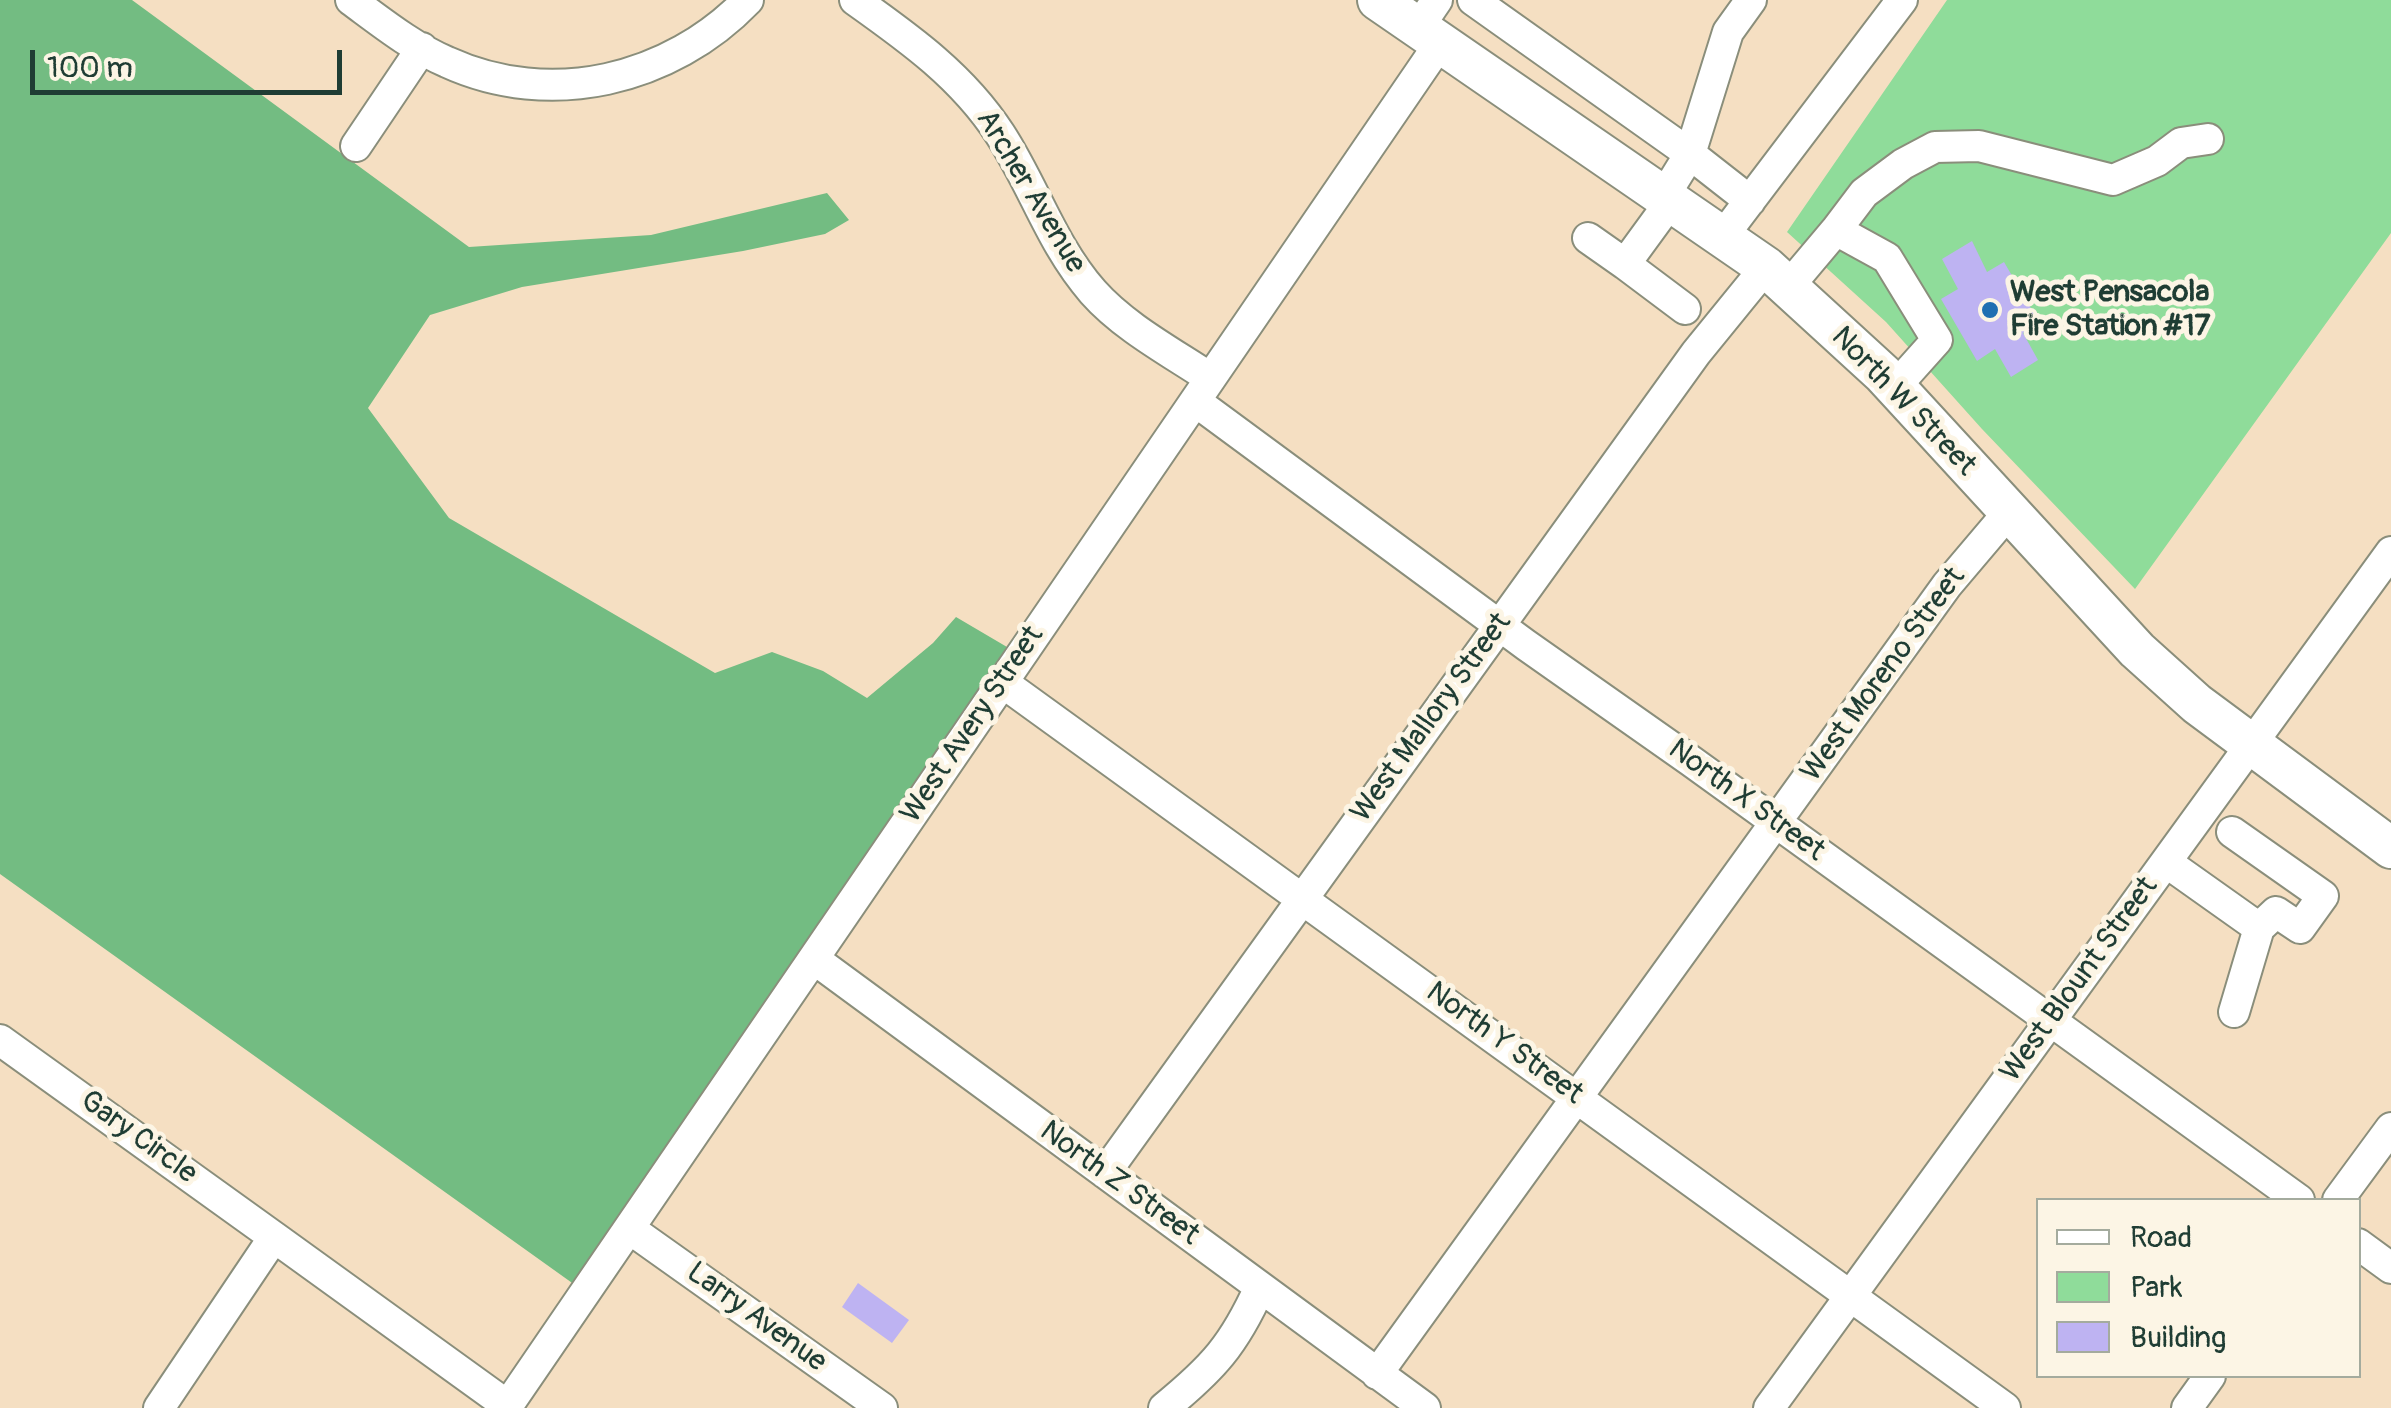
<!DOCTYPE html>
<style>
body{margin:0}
#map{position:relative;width:2391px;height:1408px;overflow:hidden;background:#f5dfc2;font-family:Pangolin,sans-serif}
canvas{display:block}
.legend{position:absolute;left:2036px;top:1198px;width:325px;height:180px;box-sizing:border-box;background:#fcf5e5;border:2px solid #a4ab9e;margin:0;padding:12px 18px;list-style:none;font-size:30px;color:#1f3d34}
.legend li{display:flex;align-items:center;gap:20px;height:50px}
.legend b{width:50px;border:2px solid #a4ab9e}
.scale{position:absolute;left:30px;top:50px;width:312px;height:45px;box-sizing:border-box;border:5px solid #1f3d34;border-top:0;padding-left:12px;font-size:30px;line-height:35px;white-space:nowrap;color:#1f3d34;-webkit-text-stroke:8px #fcf5e5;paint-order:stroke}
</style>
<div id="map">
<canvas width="2391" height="1408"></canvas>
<ul class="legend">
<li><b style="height:12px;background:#fff"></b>Road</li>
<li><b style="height:28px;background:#8fdc9a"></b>Park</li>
<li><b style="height:28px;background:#beb3f2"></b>Building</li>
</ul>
<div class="scale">100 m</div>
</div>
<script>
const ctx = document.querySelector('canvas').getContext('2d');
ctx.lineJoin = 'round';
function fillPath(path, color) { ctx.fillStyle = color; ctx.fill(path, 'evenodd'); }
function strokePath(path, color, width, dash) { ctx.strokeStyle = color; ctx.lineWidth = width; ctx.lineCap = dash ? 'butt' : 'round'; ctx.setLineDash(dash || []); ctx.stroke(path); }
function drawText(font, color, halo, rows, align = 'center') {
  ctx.font = font + ' Pangolin,sans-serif'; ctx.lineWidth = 10; ctx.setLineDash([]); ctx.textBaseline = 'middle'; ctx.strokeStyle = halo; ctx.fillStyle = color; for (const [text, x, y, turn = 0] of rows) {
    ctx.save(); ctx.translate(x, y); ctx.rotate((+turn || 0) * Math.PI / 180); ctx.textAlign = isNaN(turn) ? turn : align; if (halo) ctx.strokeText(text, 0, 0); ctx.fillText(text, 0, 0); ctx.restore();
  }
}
fillPath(new Path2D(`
 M1947,0H2391V233L2135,589L1982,429L1886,322L1787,232Z`), '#8fdc9a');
fillPath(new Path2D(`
 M0,0H132L469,247L651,235L827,193L849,220L825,234L743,251L522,287L430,315L368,408L449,518L715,673L772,652L823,671L867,698L933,643L956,617L1007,647L575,1285L0,874Z`), '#73bc82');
fillPath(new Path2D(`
 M1972,241L1987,272L2004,262L2039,322L2023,333L2038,360L2011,377L1995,349L1977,361L1941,299L1958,289L1942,259Z
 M858,1283L909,1320L892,1343L842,1307Z`), '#beb3f2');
const minor = new Path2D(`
 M351,0C381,22 412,47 447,62C550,109 670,81 748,0
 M855,0C910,39 963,77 1000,134C1034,186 1051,244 1093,292C1124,327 1171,352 1210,378
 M1473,0L1690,154L1664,196
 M1418,28L1437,0
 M356,146L422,48
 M1750,201L1690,154L1728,32L1751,0
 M1836,230L1864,193L1903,164L1935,147L1979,146L2113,180L2157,161L2181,143L2208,139
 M1723,236L1902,0
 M1588,238L1625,264L1671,201
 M1625,264L1685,309
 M1788,287L1836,230L1887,258L1937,340L1895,387
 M1195,401L1526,645L1691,761L2299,1200
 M1002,682L2005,1408
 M2232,832L2323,896L2300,928L2276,912L2259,928
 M2166,862L2259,928L2234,1012
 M814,959L1425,1408
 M0,1040L274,1237L159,1408
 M1105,1173L1696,353L1766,267
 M2338,1200L2391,1128
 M630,1229L882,1408
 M274,1237L508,1406
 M2358,1244L2391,1268
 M1377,1374L1947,585L2008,513
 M506,1408L1440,43
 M1164,1408C1213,1368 1234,1345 1260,1287
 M1769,1408L2391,552
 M2187,1408L2210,1376`);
const major = new Path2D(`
 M1378,0L1766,267L1883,374L2137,650L2197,704L2391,848`);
strokePath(minor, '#8a8e7b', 34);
strokePath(major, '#8a8e7b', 44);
strokePath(minor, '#fff', 30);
strokePath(major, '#fff', 40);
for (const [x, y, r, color] of [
 [1990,310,10,"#1f6fb2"]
]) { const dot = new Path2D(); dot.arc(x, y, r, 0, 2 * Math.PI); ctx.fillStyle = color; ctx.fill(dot); strokePath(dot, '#fcf5e5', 4); }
drawText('30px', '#1f3d34', '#fcf5e5', [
 ["Archer Avenue",1030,192,59],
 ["North W Street",1903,402,46],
 ["West Moreno Street",1884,675,-54],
 ["West Mallory Street",1432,718,-54],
 ["West Avery Street",973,725,-56],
 ["North X Street",1746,801,36],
 ["West Blount Street",2080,980,-54],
 ["North Y Street",1504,1044,36],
 ["Gary Circle",138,1138,36],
 ["North Z Street",1119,1184,36],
 ["Larry Avenue",756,1318,36]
]);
drawText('bold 30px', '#1f3d34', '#fcf5e5', [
 ["West Pensacola",2010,293],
 ["Fire Station #17",2010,327]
], 'left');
</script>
